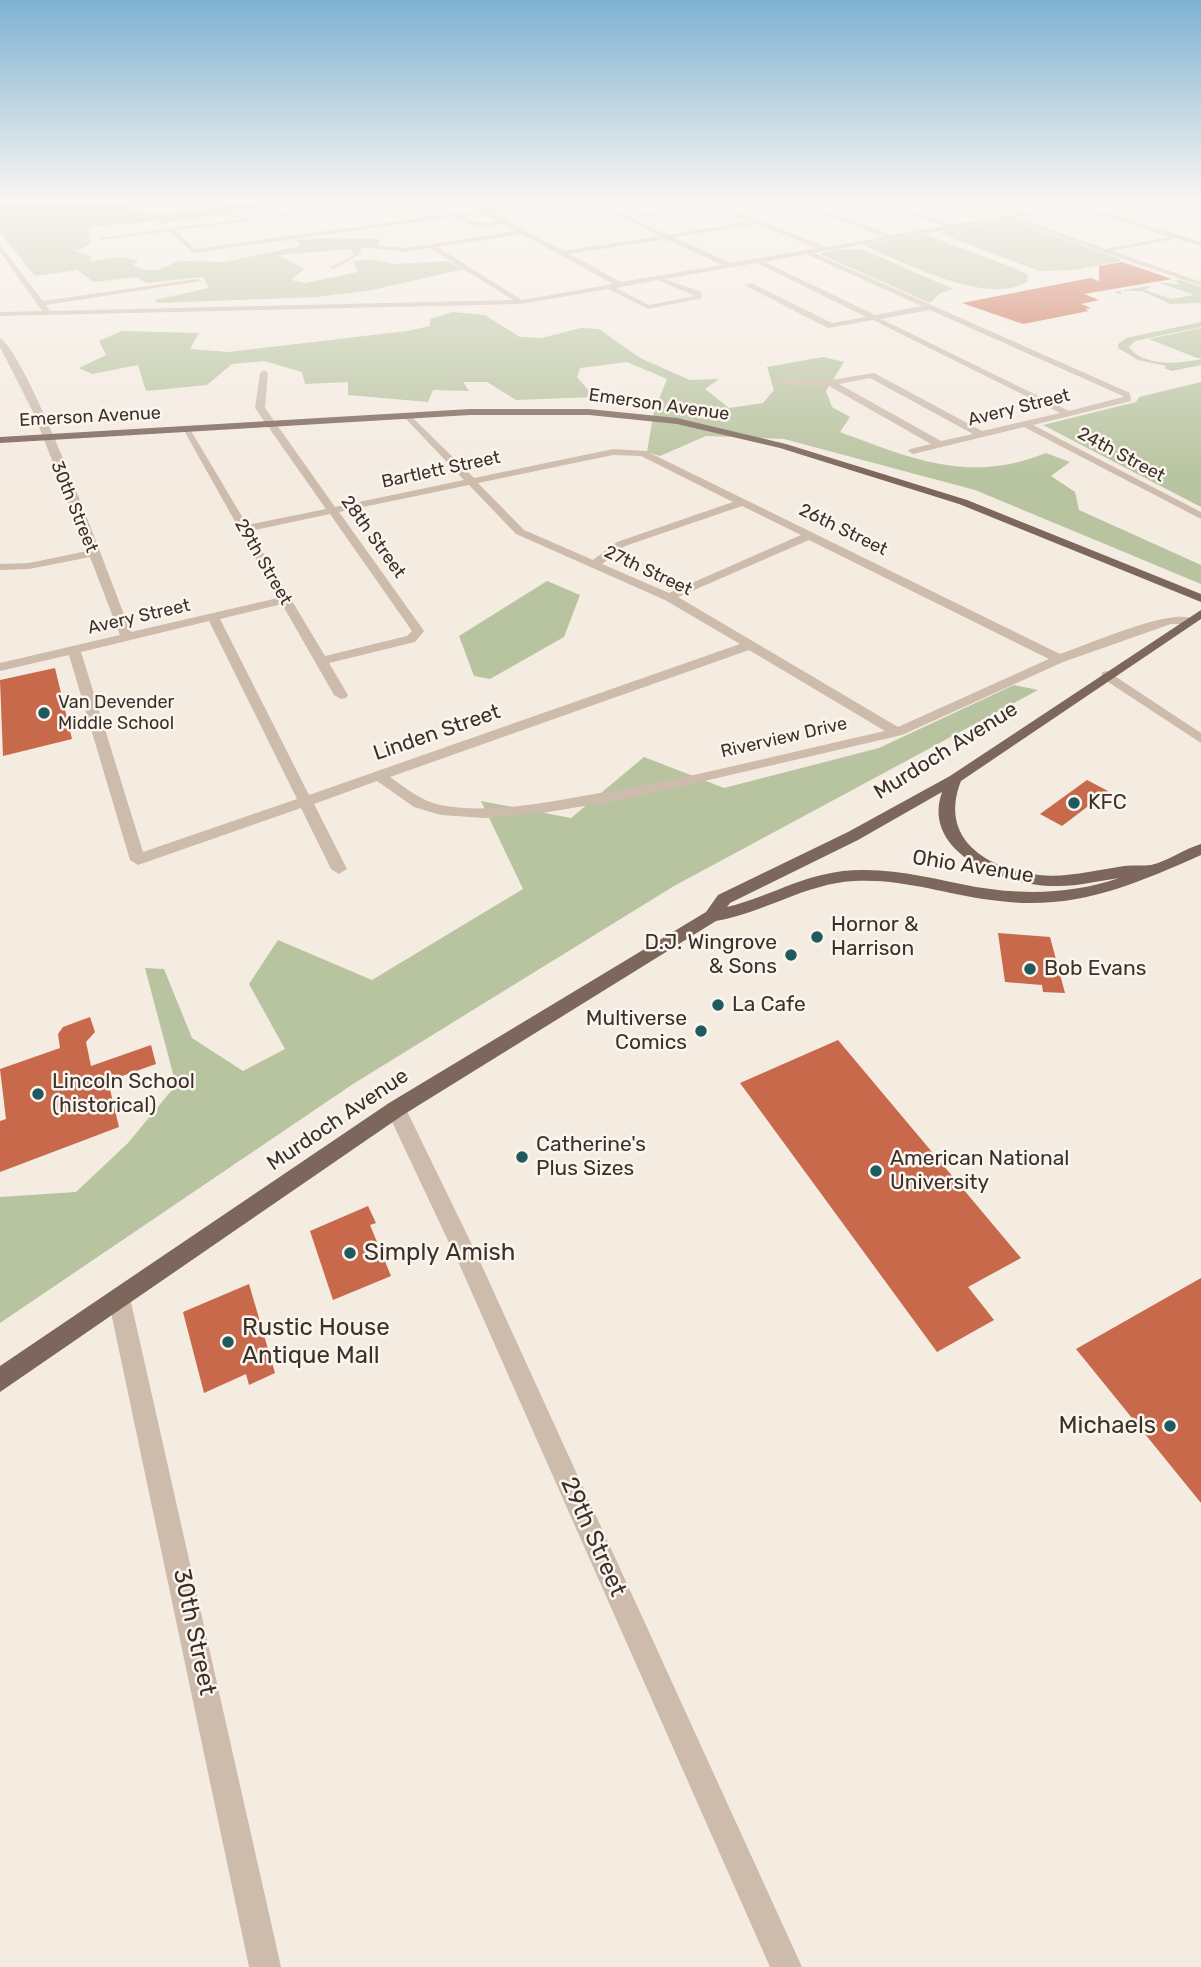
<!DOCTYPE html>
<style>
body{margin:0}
canvas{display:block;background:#f4ebe1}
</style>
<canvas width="1201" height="1967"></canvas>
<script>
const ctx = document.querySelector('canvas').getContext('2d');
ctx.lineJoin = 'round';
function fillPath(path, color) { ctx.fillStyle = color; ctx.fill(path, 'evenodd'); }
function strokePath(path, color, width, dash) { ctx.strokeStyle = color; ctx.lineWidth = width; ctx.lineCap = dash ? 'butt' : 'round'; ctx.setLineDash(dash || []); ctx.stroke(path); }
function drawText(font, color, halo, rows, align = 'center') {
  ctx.font = font + ' Rubik,sans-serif'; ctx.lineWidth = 5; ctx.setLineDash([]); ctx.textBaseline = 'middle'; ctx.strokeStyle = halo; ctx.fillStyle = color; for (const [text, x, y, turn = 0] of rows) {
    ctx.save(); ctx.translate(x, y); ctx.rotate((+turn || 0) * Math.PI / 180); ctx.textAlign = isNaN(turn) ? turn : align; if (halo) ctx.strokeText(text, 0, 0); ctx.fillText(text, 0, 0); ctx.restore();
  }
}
fillPath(new Path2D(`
 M0,201H134L128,207L131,212L174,213L248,202L269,205C263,209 177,221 161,224L156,221L89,227L90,245L76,251L92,257L90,261L123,257L139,261L133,265L143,270H158L179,261L225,262L300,246L296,240C324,236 351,239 380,239L378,247L278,255L304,269L291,280L305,283L358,272L353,261L370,259L395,264L448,261L464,269L372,290L317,297L158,303L154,300L209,288L203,277L146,283L137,277L94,282L77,270L35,276L0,232Z
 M1009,220L1120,259V261L1075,270L1039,271L941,234L946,230Z
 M924,234L1014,268L1027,274L1028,281C989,308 901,261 863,245Z
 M838,249L864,250L953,289L939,294L930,303L820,254Z
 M1180,280L1201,287V303L1170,304L1142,291H1121V295L1114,292L1147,286L1151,287L1145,290L1172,299L1194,295L1157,282L1182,285L1174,281Z
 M452,312L485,315L520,337L542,338L581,328L599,329L640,358L690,380L719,379L705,389L729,408L763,403L774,390L767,367L823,357L844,362L826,391L832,407L850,417L840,432C913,459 969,484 1046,453L1070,462L1051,476L1075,492L1079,510L1201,565V584L975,490L784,439L706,436L660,456L647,452L654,411L667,379L627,362L580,368L577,377L594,397L516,400L487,382H463L469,391L433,390L428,402L348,395V382L305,384L302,372L264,361L232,364L207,385L146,391L138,365L92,374L79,368L106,355L99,341L122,331L199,333L190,349L228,352L407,331L430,326V319Z
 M1201,322V327L1135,341L1129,347C1143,367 1180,364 1201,359V365L1172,371L1164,368L1167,366L1138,360L1118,348V344L1126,338Z
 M1201,328V358H1197L1149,339Z
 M1201,382V507L1043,425L1136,402L1139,397Z
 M547,581L580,595L564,637L490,679L474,676L459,636Z
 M1014,685L1038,690L674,886L353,1084L0,1323V1197L76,1192L128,1143L176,1085L145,968L164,969L192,1038L243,1071L285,1049L249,984L278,940L372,980L523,889L481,801L571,818L644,757L724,788L879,748Z`), '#b8c4a0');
fillPath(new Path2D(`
 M1122,262L1172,279L1084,294L1099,300L1081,304L1091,308L1085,309L1089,311L1023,324L962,303L1090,278L1099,281V266Z
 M55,668L72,739L3,756L0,680Z
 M1087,780L1108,791L1062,826L1040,814Z
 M998,933L1050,937L1065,993L1043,992L1042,985L1005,982Z
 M90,1017L95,1032L86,1042L91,1066L151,1045L156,1064L108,1081L119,1127L0,1172V1121L6,1119L0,1069L60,1048L58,1034L63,1027Z
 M838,1040L1021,1258L968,1287L994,1320L937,1352L740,1083Z
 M368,1206L376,1223L370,1225L391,1276L333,1300L310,1231Z
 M1201,1278V1503L1076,1349Z
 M249,1284L275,1373L249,1385L246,1374L204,1393L183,1312Z`), '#c8694b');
fillPath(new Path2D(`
 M381,201H395L176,230L195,249L478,210L462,201H469L485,209L562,201L490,212L564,251L660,236L603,209L605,206L657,201L612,209L668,235L750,221L713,206L636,218L633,216L710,201L721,202L720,205L826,247L884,237L791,201H799L892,235L945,226L877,201H885L951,225L1021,213L990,201L1028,212L1103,201L1083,206L1201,242V246L1176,238L1113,251L1201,282V286L1008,219L814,253L1130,393L1131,401L1033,425L1201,512V519L1024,427L913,454L908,451L910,449L931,444L829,386L776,384L779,379L831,380L874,373L982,431L1060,413L873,320L828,328L744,285L751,283L832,323L866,317L757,263L664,279L702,292V298L648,309L608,289L521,304L0,316V312L42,311L0,252V245L43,301L197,279L201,281L46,305L50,311L513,300L430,248L406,252L358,247L362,253L334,269L329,268L354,255L350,248L354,244L406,248L516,231L503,224L477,227L453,217L193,253L170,231L101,240L98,238ZM1077,207L1078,208L1170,237L1106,249L1016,217ZM483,213L497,221L478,223L461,216ZM757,224L817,248L730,263L674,237ZM522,234L613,284L522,300L437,247ZM666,239L722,265L621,282L569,254ZM806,254L922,306L875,315L765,262ZM657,280L695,296L649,305L616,288ZM930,310L1123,396V397L1069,411L881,319ZM870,378L973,434L941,441L839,384Z
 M1178,201L1201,204V208L1179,202Z
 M0,338C30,357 112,585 131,632L278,598L182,427L190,429L247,525L326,509L255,408L260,373L264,370L268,373L265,408L335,507L464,480L405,418L403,416L408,413L474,478L613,449L646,451L1060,654C1085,646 1176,605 1195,620L1189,624H1171L1063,662L902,735L627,799L542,813L485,818L441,815L414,807L377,781L314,804L347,869L339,874L331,869L301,808L138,865L130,860L69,655L0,671V663L120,635L90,557L29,569L0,570V564L29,563L87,551L34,414L0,347ZM613,455L641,456L733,502L617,542L593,560L524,530L478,483ZM469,485L516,534L665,600L740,644L309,795L220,619L282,604L334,695L341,699L346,698L348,695L329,663L415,642L424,631L339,512ZM742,506L801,535L669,593L602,564L625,546ZM330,514L412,631L407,636L325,656L250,531ZM809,540L1049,659L898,727L678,597ZM209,621L297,799L143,852L81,652ZM749,650L885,731C785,753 685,780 583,796C537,804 487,814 440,805C421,801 406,788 390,777Z
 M1107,671L1201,733V743L1102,678V672Z
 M396,1101L403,1103L476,1253L802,1967H770L460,1266L386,1109L389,1103Z
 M119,1287L127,1291L130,1298L281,1967H249L108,1298L111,1291Z`), '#cdbbac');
fillPath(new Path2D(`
 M470,409H589L677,418L786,444L967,500L1201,594V602L959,504L780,448L677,424L589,415H470L0,443V437Z
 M1201,610V619L961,781C938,839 987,869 1039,875C1068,878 1096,870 1124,866C1133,865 1143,866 1151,865C1168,861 1184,849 1201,844V855C1129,887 1071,912 991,900C945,894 901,878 854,881C804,884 764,913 716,921L403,1115L0,1392V1366L389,1103L706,912L718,895L848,832L950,776ZM942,792C920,854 1007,886 1054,886C1076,887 1097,881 1119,878C1072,894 1025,895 976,887C939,880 903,870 865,870C810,869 776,895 727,907L730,903L858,840Z`), '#7d675c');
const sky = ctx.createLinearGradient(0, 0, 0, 476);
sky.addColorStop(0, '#7eb2d2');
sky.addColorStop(0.42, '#faf6f2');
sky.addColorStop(1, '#faf6f200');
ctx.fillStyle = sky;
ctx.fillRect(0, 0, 1201, 476);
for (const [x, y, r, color] of [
 [44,713,7,"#1f5a5e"],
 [1074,803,7,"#1f5a5e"],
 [817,937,7,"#1f5a5e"],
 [791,955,7,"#1f5a5e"],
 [1030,969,7,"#1f5a5e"],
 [718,1005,7,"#1f5a5e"],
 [701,1031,7,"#1f5a5e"],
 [38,1094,7,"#1f5a5e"],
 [522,1157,7,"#1f5a5e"],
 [876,1171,7,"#1f5a5e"],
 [350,1253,7,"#1f5a5e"],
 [228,1342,7,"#1f5a5e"],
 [1170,1426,7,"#1f5a5e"]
]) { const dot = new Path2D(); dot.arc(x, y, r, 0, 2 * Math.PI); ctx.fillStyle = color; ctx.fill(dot); strokePath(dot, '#fbf5ee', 2.5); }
drawText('18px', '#3b302b', '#fbf5ee', [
 ["Emerson Avenue",659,405,8],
 ["Avery Street",1019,408,-14],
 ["Emerson Avenue",90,417,-3],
 ["24th Street",1121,455,28],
 ["Bartlett Street",441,470,-12],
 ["30th Street",74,507,68],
 ["26th Street",843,530,26],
 ["28th Street",373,537,54],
 ["29th Street",263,562,60],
 ["27th Street",648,571,25],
 ["Avery Street",139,617,-13],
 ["Riverview Drive",784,738,-13]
]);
drawText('18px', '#3b302b', '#fbf5ee', [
 ["Van Devender",58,703],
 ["Middle School",58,724]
], 'left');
drawText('21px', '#3b302b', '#fbf5ee', [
 ["Linden Street",437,733,-19],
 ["Murdoch Avenue",946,751,-32],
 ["Ohio Avenue",973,867,9],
 ["Murdoch Avenue",338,1120,-34]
]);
drawText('21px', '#3b302b', '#fbf5ee', [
 ["KFC",1088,803],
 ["Hornor &",831,925],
 ["Harrison",831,949],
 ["D.J. Wingrove",777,943,"right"],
 ["& Sons",777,967,"right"],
 ["Bob Evans",1044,969],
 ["La Cafe",732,1005],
 ["Multiverse",687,1019,"right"],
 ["Comics",687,1043,"right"],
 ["Lincoln School",52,1082],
 ["(historical)",52,1106],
 ["Catherine's",536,1145],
 ["Plus Sizes",536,1169],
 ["American National",890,1159],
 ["University",890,1183]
], 'left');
drawText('24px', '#3b302b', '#fbf5ee', [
 ["Simply Amish",364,1253],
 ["Rustic House",242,1328],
 ["Antique Mall",242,1356],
 ["Michaels",1156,1426,"right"]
], 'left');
drawText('24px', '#3b302b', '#fbf5ee', [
 ["29th Street",593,1537,66],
 ["30th Street",194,1632,78]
]);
</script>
